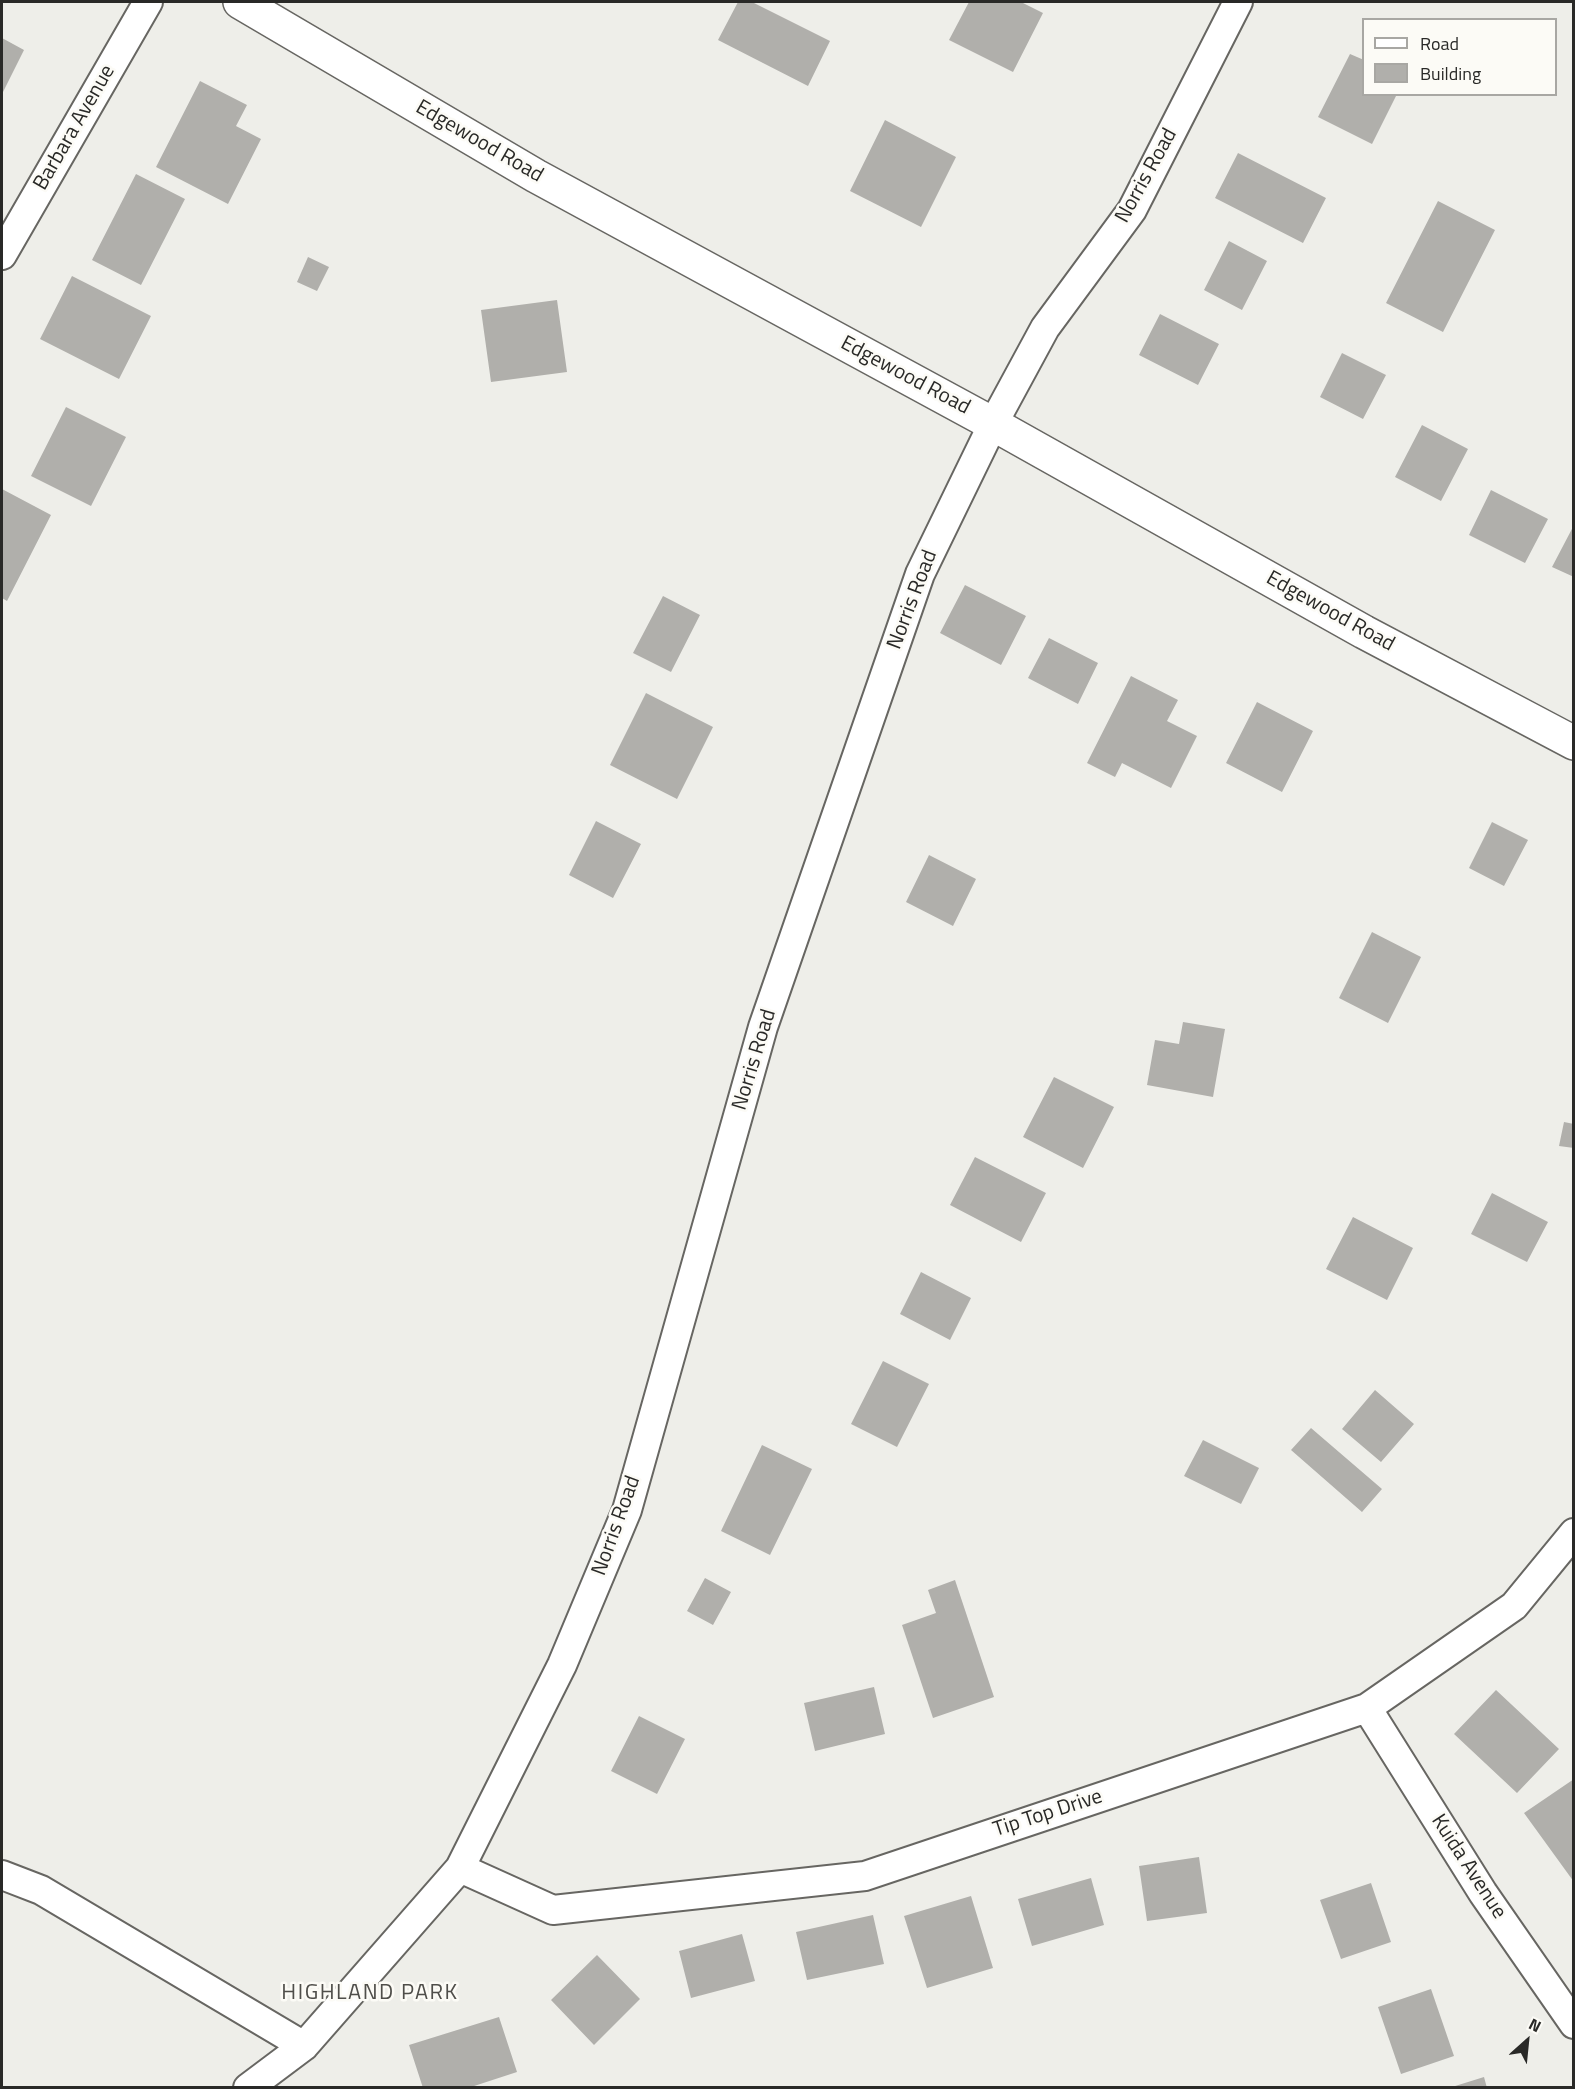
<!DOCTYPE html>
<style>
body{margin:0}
#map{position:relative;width:1575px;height:2089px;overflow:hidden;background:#eeeee9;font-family:"Titillium Web",sans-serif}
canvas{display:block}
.frame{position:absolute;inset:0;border:3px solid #292927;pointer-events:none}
.legend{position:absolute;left:1362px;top:18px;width:195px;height:78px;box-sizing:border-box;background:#fcfbf6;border:2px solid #a8a7a3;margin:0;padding:8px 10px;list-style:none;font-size:18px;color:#292927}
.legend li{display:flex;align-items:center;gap:12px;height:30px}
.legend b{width:30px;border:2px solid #a8a7a3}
.north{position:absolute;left:1497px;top:2011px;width:60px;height:60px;-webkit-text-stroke:4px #fcfbf6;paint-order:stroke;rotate:27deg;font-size:16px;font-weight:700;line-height:24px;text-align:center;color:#292927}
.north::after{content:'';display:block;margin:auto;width:21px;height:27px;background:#292927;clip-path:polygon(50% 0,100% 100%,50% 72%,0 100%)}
</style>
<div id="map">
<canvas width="1575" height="2089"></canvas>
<div class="frame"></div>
<ul class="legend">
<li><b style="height:8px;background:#fff"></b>Road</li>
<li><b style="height:16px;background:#b0afab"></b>Building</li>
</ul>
<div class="north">N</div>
</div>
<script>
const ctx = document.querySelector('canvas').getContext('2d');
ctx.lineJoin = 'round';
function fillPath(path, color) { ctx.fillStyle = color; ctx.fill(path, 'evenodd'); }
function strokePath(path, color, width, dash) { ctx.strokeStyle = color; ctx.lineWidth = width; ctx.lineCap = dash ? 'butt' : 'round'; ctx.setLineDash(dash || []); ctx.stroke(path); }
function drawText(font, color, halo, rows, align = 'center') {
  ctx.font = font + ' "Titillium Web",sans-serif'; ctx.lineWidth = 5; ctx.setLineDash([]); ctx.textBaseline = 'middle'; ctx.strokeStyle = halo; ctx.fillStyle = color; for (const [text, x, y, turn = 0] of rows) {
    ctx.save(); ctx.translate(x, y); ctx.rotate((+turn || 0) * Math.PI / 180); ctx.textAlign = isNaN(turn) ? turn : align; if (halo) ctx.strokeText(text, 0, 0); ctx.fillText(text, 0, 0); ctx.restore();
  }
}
fillPath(new Path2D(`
 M738,2H752L830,41L808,86L718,40Z
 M969,2H1021L1043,13L1013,72L949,40Z
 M2,38L24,50L2,94Z
 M1350,54L1364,60V94H1397L1372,144L1318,117Z
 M200,81L247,105L236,126L261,139L228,204L156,167Z
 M885,120L956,157L921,227L850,191Z
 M1238,153L1326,198L1303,243L1215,198Z
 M136,174L185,199L141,285L92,260Z
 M1438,201L1495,230L1443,332L1386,303Z
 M1229,241L1267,261L1242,310L1204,290Z
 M308,257L329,267L317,291L297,282Z
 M72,276L151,316L119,379L40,339Z
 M557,300L567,372L491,382L481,310Z
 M1160,314L1219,344L1198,385L1139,355Z
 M1342,353L1386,375L1363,419L1320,397Z
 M66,407L126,437L91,506L31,476Z
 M1422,425L1468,449L1441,501L1395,477Z
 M2,489L51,515L7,601L2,598Z
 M1491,490L1548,519L1525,563L1469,535Z
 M1574,525V577L1552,567Z
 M965,585L1026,616L1001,665L940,633Z
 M663,596L700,615L671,672L633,653Z
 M1049,638L1098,663L1078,704L1028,678Z
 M1131,676L1178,700L1167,721L1197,736L1171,788L1122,763L1115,777L1087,763Z
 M646,693L713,727L677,799L610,765Z
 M1257,702L1313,731L1282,792L1226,763Z
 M596,821L641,844L613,898L569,875Z
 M1492,822L1528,840L1504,886L1469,868Z
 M929,855L976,879L953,926L906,902Z
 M1372,932L1421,957L1388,1023L1339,998Z
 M1183,1022L1225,1029L1213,1097L1147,1085L1155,1040L1179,1044Z
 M1054,1077L1114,1107L1083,1168L1023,1137Z
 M1564,1122L1574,1124V1148L1559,1146Z
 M975,1157L1046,1193L1021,1242L950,1205Z
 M1492,1193L1548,1222L1527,1262L1471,1234Z
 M1353,1217L1413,1248L1387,1300L1326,1269Z
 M921,1272L971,1298L950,1340L900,1314Z
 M883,1361L929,1384L897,1447L851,1424Z
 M1375,1390L1414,1424L1381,1462L1342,1429Z
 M1311,1428L1382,1489L1362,1512L1291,1450Z
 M1203,1440L1259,1468L1241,1504L1184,1476Z
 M762,1445L812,1469L770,1555L721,1531Z
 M705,1578L731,1592L713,1625L687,1611Z
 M955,1580L994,1697L933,1718L902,1625L936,1613L928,1590Z
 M874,1687L885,1734L815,1751L804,1703Z
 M1496,1690L1559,1749L1517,1793L1454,1734Z
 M639,1716L685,1739L657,1794L611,1771Z
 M1574,1779V1882L1524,1813Z
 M1199,1857L1207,1913L1147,1921L1139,1866Z
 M1091,1878L1104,1925L1032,1946L1018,1899Z
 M1371,1883L1391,1942L1341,1959L1320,1900Z
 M971,1896L993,1968L927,1988L904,1916Z
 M873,1915L884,1964L807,1980L796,1932Z
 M742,1934L755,1981L691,1998L679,1951Z
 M597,1955L640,1999L594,2045L551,2000Z
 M1431,1989L1454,2056L1401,2074L1378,2007Z
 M499,2017L517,2072L468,2088H423L409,2045Z
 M1484,2077L1487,2088H1452V2087Z`), '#b0afab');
const street = new Path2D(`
 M2,255L148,2
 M1367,1708L1483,1893L1574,2024
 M460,1868L553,1910L865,1876L1367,1708L1514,1606L1574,1533
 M2,1875L41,1890L304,2046
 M248,2088L304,2046L460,1868L562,1665L627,1510L763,1027L920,574L993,424L1045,328L1132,210L1238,2`);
const secondary = new Path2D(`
 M240,2L536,176L993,424L1364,632L1574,743`);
strokePath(street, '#676662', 32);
strokePath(secondary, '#676662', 36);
strokePath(street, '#fff', 28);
strokePath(secondary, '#fff', 33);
drawText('21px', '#292927', '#fcfbf6', [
 ["Barbara Avenue",75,128,-60],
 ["Edgewood Road",479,142,30],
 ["Norris Road",1147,176,-61],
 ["Edgewood Road",905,376,28],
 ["Norris Road",913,600,-69],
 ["Edgewood Road",1330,612,29],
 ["Norris Road",755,1060,-73],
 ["Norris Road",617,1526,-70],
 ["Tip Top Drive",1048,1814,-18],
 ["Kuida Avenue",1468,1867,57]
]);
ctx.letterSpacing = '1.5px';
drawText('22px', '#4f4e4a', '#fcfbf6', [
 ["HIGHLAND PARK",370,1994]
]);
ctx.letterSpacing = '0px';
</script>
